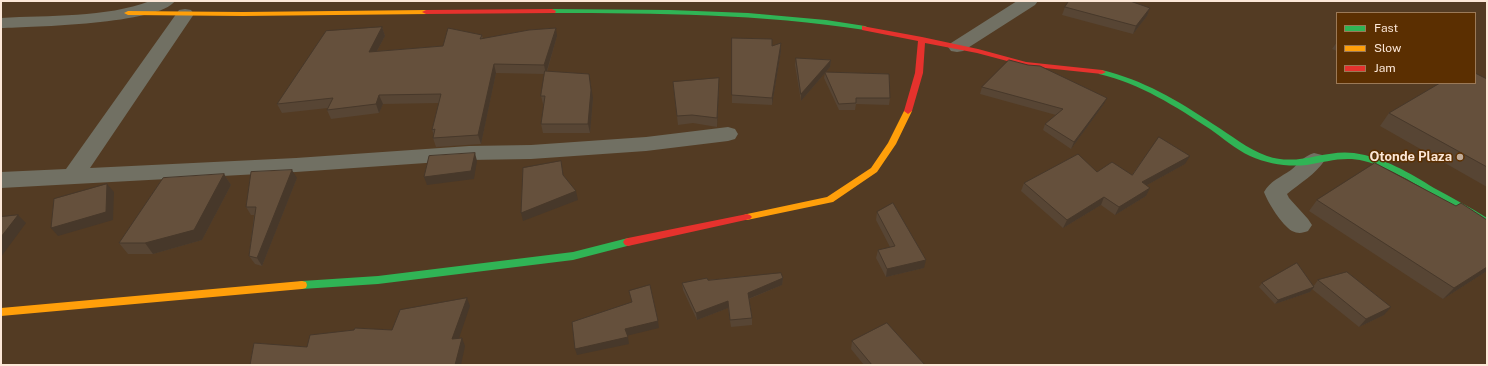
<!DOCTYPE html>
<style>
body{margin:0}
#map{position:relative;width:1488px;height:366px;overflow:hidden;background:#533b23;font-family:"Public Sans",sans-serif}
canvas{display:block}
.frame{position:absolute;inset:0;border:2px solid #fce7d7;pointer-events:none}
.legend{position:absolute;left:1336px;top:12px;width:140px;height:72px;box-sizing:border-box;background:#5b2f01;border:1px solid #9b7957;margin:0;padding:5px 7px;list-style:none;font-size:12px;color:#fce7d7}
.legend li{display:flex;align-items:center;gap:8px;height:20px}
.legend b{width:20px;border:1px solid #9b7957}
</style>
<div id="map">
<canvas width="1488" height="366"></canvas>
<div class="frame"></div>
<ul class="legend">
<li><b style="height:5px;background:#30b455"></b>Fast</li>
<li><b style="height:5px;background:#ff9f0a"></b>Slow</li>
<li><b style="height:5px;background:#e5322d"></b>Jam</li>
</ul>
</div>
<script>
const ctx = document.querySelector('canvas').getContext('2d');
ctx.lineJoin = 'round';
function fillPath(path, color) { ctx.fillStyle = color; ctx.fill(path, 'evenodd'); }
function strokePath(path, color, width, dash) { ctx.strokeStyle = color; ctx.lineWidth = width; ctx.lineCap = dash ? 'butt' : 'round'; ctx.setLineDash(dash || []); ctx.stroke(path); }
function drawText(font, color, halo, rows, align = 'center') {
  ctx.font = font + ' "Public Sans",sans-serif'; ctx.lineWidth = 3; ctx.setLineDash([]); ctx.textBaseline = 'middle'; ctx.strokeStyle = halo; ctx.fillStyle = color; for (const [text, x, y, turn = 0] of rows) {
    ctx.save(); ctx.translate(x, y); ctx.rotate((+turn || 0) * Math.PI / 180); ctx.textAlign = isNaN(turn) ? turn : align; if (halo) ctx.strokeText(text, 0, 0); ctx.fillText(text, 0, 0); ctx.restore();
  }
}
fillPath(new Path2D(`
 M150,1H175C159,24 31,27 1,28V18C49,15 106,18 150,1Z
 M1017,1H1038L1035,5L963,51L957,52L951,51L948,47L951,43Z
 M185,9L191,10L194,14L90,168L296,158L469,146L531,145L646,137L728,127L735,129L738,134L735,139L728,141L646,151L531,159L469,160L296,172L1,188V172L66,169L179,10Z
 M1314,153L1322,155L1325,160C1315,175 1300,183 1287,194L1289,198L1308,219L1312,225L1308,231C1303,233 1298,234 1292,231C1282,225 1268,203 1264,192C1270,181 1281,177 1291,170C1299,163 1304,156 1314,153Z`), '#717063');
fillPath(new Path2D(`
 M549,9L670,10L748,13L826,20L865,26L869,28L865,30C761,14 657,13 552,13L548,11Z
 M1099,70H1102C1143,80 1177,100 1213,124C1231,135 1247,149 1267,156C1299,167 1324,149 1354,153C1383,157 1410,173 1434,188C1452,198 1470,207 1487,218V225C1478,223 1469,216 1460,211C1433,195 1394,168 1364,161C1344,156 1326,162 1307,165C1287,167 1268,164 1250,156C1235,149 1223,138 1210,129C1175,106 1141,84 1099,74L1098,72Z
 M628,238L631,239L633,242L631,245L573,260L378,284L302,289L298,288L297,285L298,282L302,281L378,276L573,252Z`), '#30b455');
fillPath(new Path2D(`
 M426,10H429V14L243,16L128,15L124,13L128,11L243,12Z
 M908,108L912,111L896,144L877,172L833,202L747,220L744,219L742,217L744,215L747,214L827,197L871,168L888,143L904,111Z
 M302,281L306,282L307,285L306,288L302,289L1,316V308Z`), '#ff9f0a');
fillPath(new Path2D(`
 M552,9L556,11L555,13L426,14L422,12L426,10Z
 M862,26L922,37L978,49L1026,62L1102,70L1106,72L1102,74L1026,66L977,53L925,43L923,73L912,111L908,114L904,111L915,73L918,41L862,30Z
 M747,214L750,215L752,217L750,219L628,246L625,245L623,242L625,239L628,238Z`), '#e5322d');
fillPath(new Path2D(`
 M1065,7L1150,8L1147,16L1133,34L1062,15Z
 M382,27L385,36L377,51L443,46L482,35L483,39L557,36L547,72L593,98L590,133H543L541,124L544,104H543L541,96L544,74L496,73L481,144L436,147L433,138L434,135L432,130L439,103L383,104L379,113L331,119L327,110L328,108L282,113L277,104Z
 M732,38L781,51L772,105L732,103Z
 M1337,42V51L1332,49Z
 M796,58L831,60L830,67L826,72L890,98L889,105L856,104L855,110H839L824,78L825,73L801,101L795,65Z
 M1487,79V187L1380,126L1389,113Z
 M673,82L719,86L717,127L693,123L678,125Z
 M982,87L1104,104L1071,149L1043,130L1045,124L1056,115L980,94Z
 M1185,164L1147,185L1146,196L1115,215L1101,205L1063,228L1021,191L1024,183L1097,172L1132,175Z
 M224,174L231,185L202,240L153,254H128L119,243Z
 M297,178L262,266L255,264L249,256L254,215H251L246,207Z
 M1317,200L1487,271L1443,299L1309,211Z
 M877,212L924,268L886,277L876,258L878,250L890,247L876,220Z
 M783,278L782,285L749,299L752,318V325L731,327L728,308L697,320L683,290L682,283L708,280Z
 M1318,280L1384,315L1359,327L1312,289L1310,292L1275,304L1259,287L1262,283L1313,287Z
 M852,341L925,365H864L851,349Z`), '#574534');
fillPath(new Path2D(`
 M1150,8L1147,16L1133,34L1136,26Z
 M382,27L385,36L372,60L369,52Z
 M556,28L557,36L546,74L544,65Z
 M781,43V51L772,105V98Z
 M831,60L830,67L825,73V72V73L801,101V94Z
 M494,64L496,73L481,144L478,135Z
 M589,74L593,98L590,133L588,124Z
 M719,78V86L717,127V118Z
 M379,95L383,104L379,113L376,104Z
 M1107,98L1104,104L1071,149L1074,142Z
 M475,153L477,161L474,179L427,185L424,177Z
 M1190,156L1185,164L1138,190L1142,182Z
 M292,170L297,178L262,266L257,258Z
 M224,174L231,185L202,240L153,254L145,243Z
 M107,184L114,192L113,220L58,236L51,228Z
 M1150,188L1146,196L1115,215L1119,207Z
 M576,191L578,200L523,221L521,213Z
 M1104,197L1101,205L1063,228L1067,220Z
 M18,215L26,223L1,257V237Z
 M926,260L924,268L886,277L887,269Z
 M1487,267V271L1443,299L1454,288Z
 M783,278L782,285L748,299V293Z
 M1314,287L1310,292L1275,304L1278,300Z
 M467,298L470,306L456,347L452,339Z
 M728,301V308L697,320L696,313Z
 M1391,307L1384,315L1359,327L1366,319Z
 M658,321L659,328L626,336L625,329Z
 M628,337L629,344L577,355L575,349Z
 M462,338L465,346L461,365H455Z`), '#47382a');
const building = new Path2D(`
 M1069,1H1130L1150,8L1136,26L1065,7Z
 M382,27L369,52L443,46L448,28L482,35L480,39L529,30L556,28L544,65L494,64L478,135L433,138L435,129L432,130L441,94L379,95L376,104L327,110L333,98L277,104L326,31Z
 M732,38L772,39V46L781,43L772,98L732,95Z
 M796,58L831,60L801,94Z
 M1009,60L1028,65L1040,66L1107,98L1074,142L1045,124L1063,109L982,87Z
 M545,71L589,74L591,90L588,124H541L545,96H541Z
 M825,72L889,74L890,98H856V103L839,104Z
 M1475,73L1487,79V167L1389,113L1440,83H1475Z
 M719,78L717,118L692,115L677,116L673,82Z
 M1159,137L1190,156L1142,182L1150,188L1119,207L1104,197L1067,220L1024,183L1078,154L1097,172L1112,162L1132,175Z
 M475,153L471,171L424,177L429,156Z
 M561,161L563,175L576,191L521,213L523,168Z
 M1375,163L1456,206L1461,203L1487,220V267L1454,288L1317,200Z
 M292,170L257,258L249,256L256,207H246L251,172Z
 M224,174L194,230L145,243H119L163,178Z
 M107,184L106,212L51,228L54,199Z
 M893,203L926,260L887,269L878,250L895,246L877,212Z
 M18,215L1,237V217Z
 M1297,263L1314,287L1278,300L1262,283Z
 M1347,272L1391,307L1366,319L1318,280Z
 M781,273L783,278L748,293L752,318L730,320L728,301L696,313L682,283L707,278L708,280Z
 M650,285L658,321L625,329L628,337L575,349L572,322L632,302L629,291Z
 M467,298L452,339L462,338L455,365H250L254,343L307,347L310,335L354,330L355,328L392,330L400,310Z
 M887,323L925,365H872L852,341Z`);
fillPath(building, '#65503c');
strokePath(building, '#47382a', 1);
for (const [x, y, r, color] of [
 [1460,157,4,"#c1ab98"]
]) { const dot = new Path2D(); dot.arc(x, y, r, 0, 2 * Math.PI); ctx.fillStyle = color; ctx.fill(dot); strokePath(dot, '#5b2f01', 1.5); }
drawText('bold 13px', '#fce7d7', '#5b2f01', [
 ["Otonde Plaza",1452,157]
], 'right');
</script>
